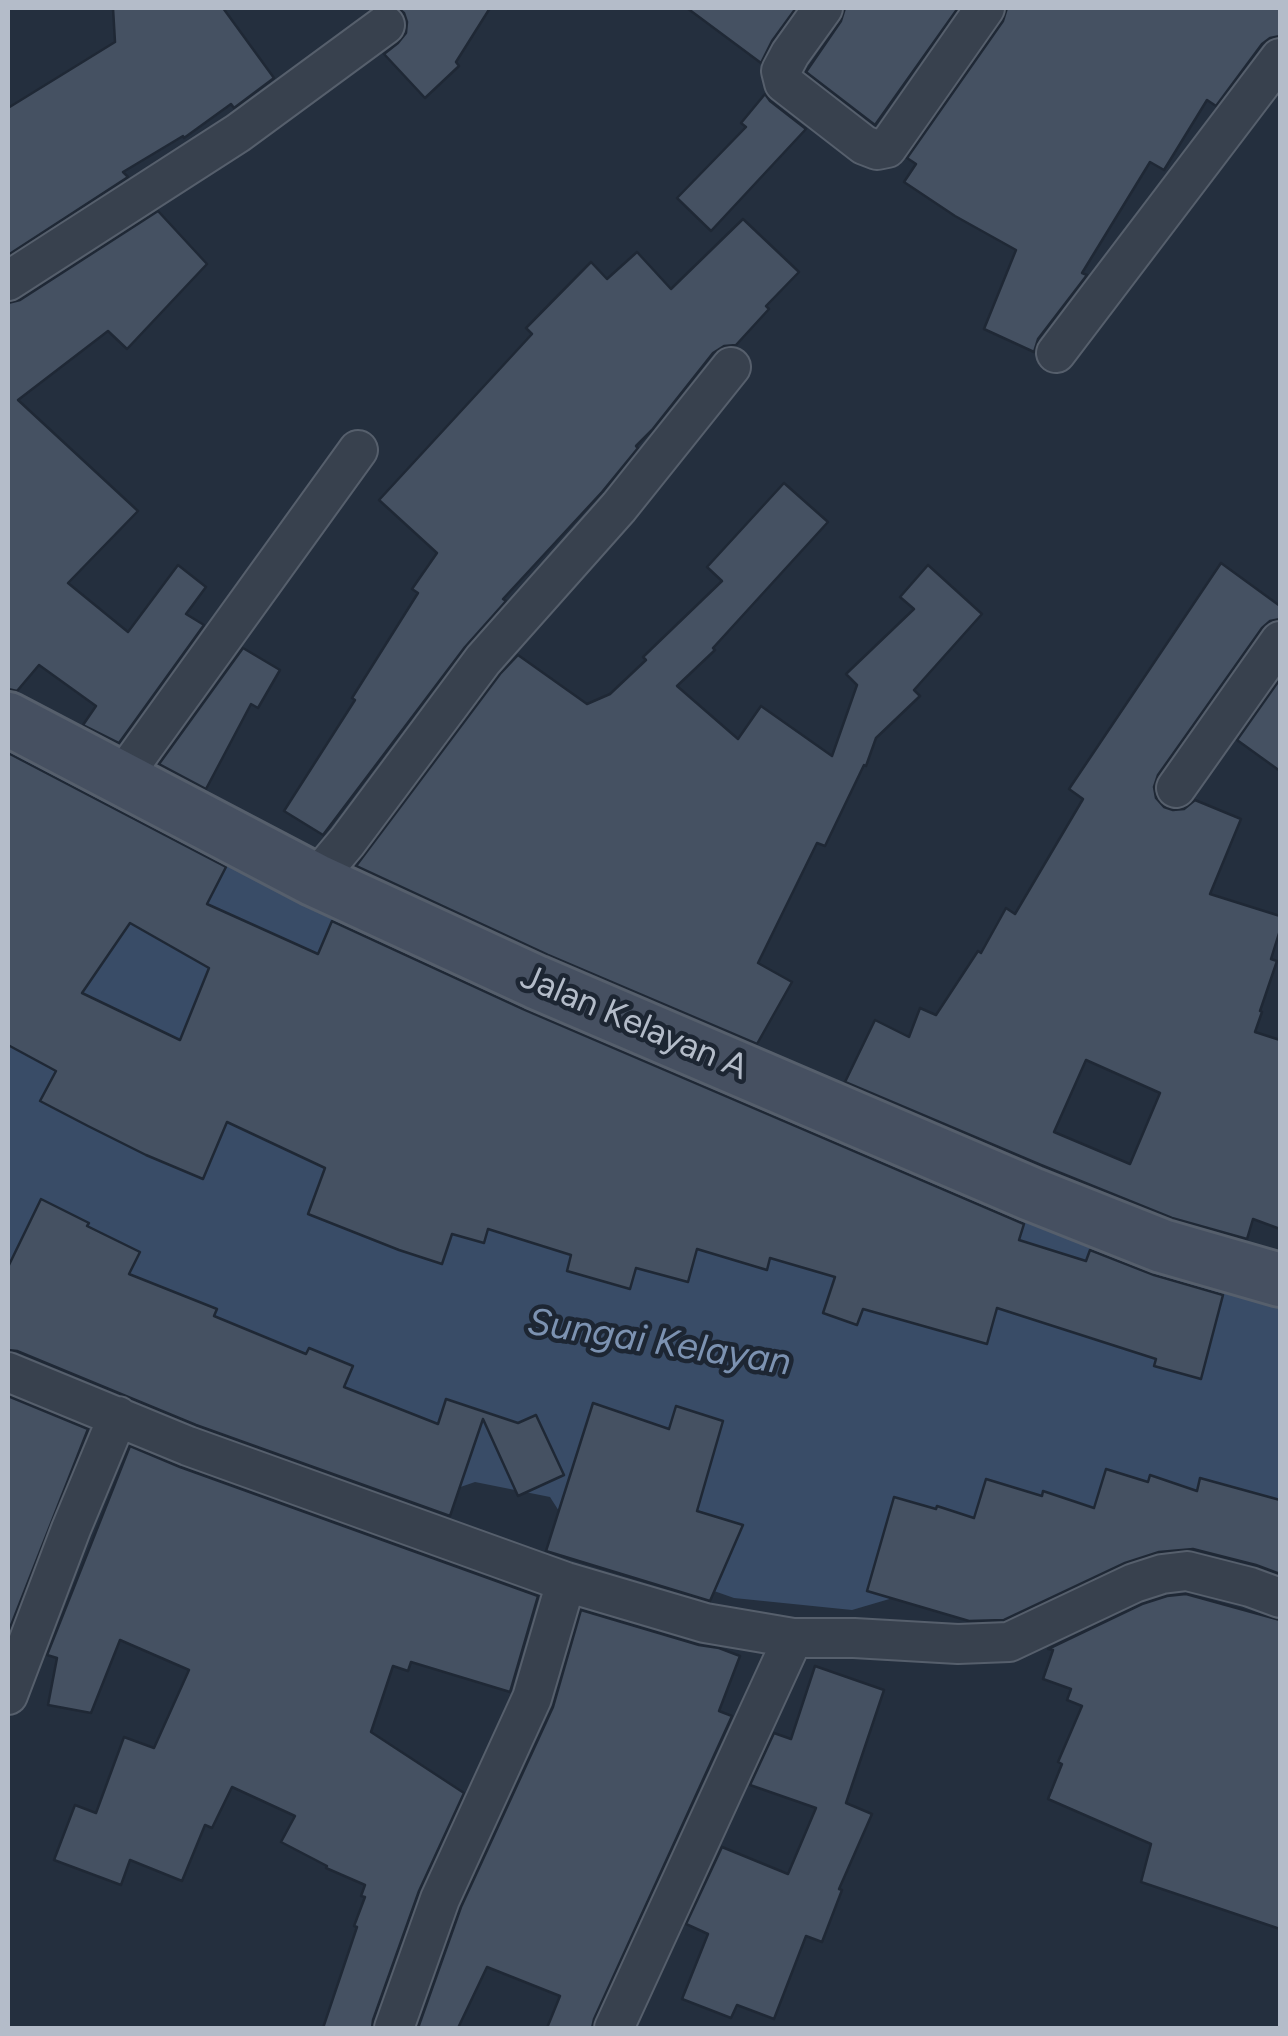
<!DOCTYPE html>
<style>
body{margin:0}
#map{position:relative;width:1288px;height:2036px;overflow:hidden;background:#242f3e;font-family:Figtree,sans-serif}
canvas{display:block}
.frame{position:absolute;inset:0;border:10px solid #b4bcc9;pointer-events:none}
</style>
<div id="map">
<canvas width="1288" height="2036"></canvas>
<div class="frame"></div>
</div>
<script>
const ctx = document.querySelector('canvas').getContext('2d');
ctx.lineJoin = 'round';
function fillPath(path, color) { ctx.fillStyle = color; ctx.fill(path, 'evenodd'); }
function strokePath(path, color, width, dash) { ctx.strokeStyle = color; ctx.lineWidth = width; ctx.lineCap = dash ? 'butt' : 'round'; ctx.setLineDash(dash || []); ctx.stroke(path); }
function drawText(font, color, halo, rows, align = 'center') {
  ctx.font = font + ' Figtree,sans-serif'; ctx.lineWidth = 9; ctx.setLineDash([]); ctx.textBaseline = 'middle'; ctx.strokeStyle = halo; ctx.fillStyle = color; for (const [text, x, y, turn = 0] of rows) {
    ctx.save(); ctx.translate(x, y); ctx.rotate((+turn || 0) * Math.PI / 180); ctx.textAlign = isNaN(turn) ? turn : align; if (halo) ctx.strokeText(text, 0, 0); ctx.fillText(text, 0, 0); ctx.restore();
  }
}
fillPath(new Path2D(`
 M8,750L186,842L579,1025L1280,1299V1562L1198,1531L1114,1533L852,1610L734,1598L580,1544L550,1497L475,1482L443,1493L8,1330Z`), '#394c67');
const building = new Path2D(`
 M113,8H223L274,78L234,108L231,104L184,138L183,136L123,172L128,177L8,255V108L115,42Z
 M398,8H490L456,62L459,66L425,98L384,54L398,43L406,33L407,22L404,13Z
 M687,8H796L772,41L761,63Z
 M845,8H958L875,125L806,72L841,21Z
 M1007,8H1280V36L1270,38L1262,44L1216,106L1207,100L1164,170L1150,162L1082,273L1087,275L1038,339L1034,352L984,329L1016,250L955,216L904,182L916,164L907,158L1003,21Z
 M765,94L770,101L806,129L711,231L677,198L746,127L741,123Z
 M158,211L207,264L127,349L108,331L18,400L138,511L68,583L128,632L178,565L206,587L186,614L204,625L119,743L83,725L96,706L39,665L17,691L8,689V303L20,300Z
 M743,219L799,272L766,306L769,309L736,345L724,346L713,353L652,430L636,446L638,448L602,492L503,599L506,601L465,647L323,835L284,811L355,700L352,698L418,593L412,589L437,553L379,500L532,334L526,328L591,262L607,279L637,252L671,289Z
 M784,483L828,522L713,648L715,650L677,686L738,739L761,706L832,756L857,685L846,674L914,609L900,597L928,565L982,614L914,690L920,696L876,738L866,766L864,765L825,846L817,843L758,963L792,982L757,1044L548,955L356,866L500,674L518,655L587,704L610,694L646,660L643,657L722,581L707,567Z
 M1221,563L1280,606V619L1270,621L1262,628L1158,775L1154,787L1156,798L1164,807L1173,810L1184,809L1195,800L1241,819L1210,894L1280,916V930L1271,959L1277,961L1260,1011L1262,1012L1255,1032L1280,1040V1229L1253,1219L1247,1239L1172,1218L1041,1165L845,1082L875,1020L909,1037L920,1008L936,1015L978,951L981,953L1006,908L1015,914L1083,799L1069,789ZM1086,1060L1160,1093L1130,1164L1054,1132Z
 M243,648L280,670L258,708L251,704L206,789L159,764Z
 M1280,679V771L1237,740Z
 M8,753L226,867L207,904L318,954L332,921L523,1009L1024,1224L1019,1240L1086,1261L1090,1250L1154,1275L1223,1295L1201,1379L1154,1366L1156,1359L997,1308L987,1344L863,1309L857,1325L823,1313L835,1277L770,1258L767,1270L697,1249L688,1282L636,1268L630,1289L567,1271L571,1255L488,1229L484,1243L452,1234L442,1264L399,1250L308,1214L325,1168L227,1122L203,1179L146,1155L88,1126L40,1101L56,1071L8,1045ZM130,923L209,968L180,1040L82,993Z
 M41,1199L89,1223L87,1226L140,1252L129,1274L217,1309L214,1316L306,1354L309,1348L353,1366L344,1387L438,1424L446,1399L518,1423L536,1415L564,1475L518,1496L483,1419L450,1516L196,1425L17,1351L8,1350V1267Z
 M8,1396L88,1429L8,1633Z
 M593,1403L669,1429L676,1406L723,1421L697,1511L743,1525L710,1601L546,1551Z
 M130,1446L180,1467L538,1596L510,1692L411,1662L408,1671L393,1666L371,1732L464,1793L419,1891L373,2020L372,2028H323L357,1927L354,1926L365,1897L361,1896L365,1885L326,1868L327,1866L281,1842L295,1816L232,1787L212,1828L205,1825L182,1881L130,1860L121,1885L54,1860L75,1805L96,1813L124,1737L154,1748L189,1670L120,1640L91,1713L48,1705L57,1658L47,1655Z
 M1106,1469L1148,1482L1150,1475L1197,1491L1200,1478L1280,1500V1574L1256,1565L1193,1549L1159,1552L1125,1563L1004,1620L969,1621L867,1591L894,1497L936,1509L937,1506L974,1518L986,1479L1042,1496L1043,1491L1094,1508Z
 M1186,1594L1280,1620V1929L1141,1882L1151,1844L1048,1799L1062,1764L1058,1762L1082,1706L1067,1700L1071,1689L1043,1679L1053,1650L1048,1649L1142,1604L1167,1596Z
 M581,1610L699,1645L719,1648L740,1656L719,1711L732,1716L594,2019L592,2028H547L560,1996L487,1967L458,2028H418L461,1907L553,1707Z
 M815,1666L884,1690L846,1803L872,1814L839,1889L842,1890L822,1942L806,1936L774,2019L737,2005L731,2018L682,1999L708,1934L686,1924L722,1847L788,1874L816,1808L750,1785L774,1733L791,1739Z`);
fillPath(building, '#455162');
strokePath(building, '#1f2835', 2.5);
const street = new Path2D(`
 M823,8L790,54L781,71L784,83L864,145L877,150L887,148L985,8
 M8,281L238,133L385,25
 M1056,353L1280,58
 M120,780L358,450
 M1176,788L1280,641
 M315,880L347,842L483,660L619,507L731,367
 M8,1372L188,1446L566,1582L705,1623L793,1638H854L958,1644L1009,1642L1134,1583L1162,1574L1187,1571L1250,1587L1280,1598
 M8,1695L71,1529L118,1416
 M394,2028L440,1899L532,1698L566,1582
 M614,2028L793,1638`);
const secondary = new Path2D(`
 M8,719L315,880L536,982L1031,1194L1162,1246L1280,1280`);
strokePath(street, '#565f6c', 42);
strokePath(secondary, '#565f6c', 58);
strokePath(street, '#38414e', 38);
strokePath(secondary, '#465061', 52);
drawText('35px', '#b4bcc9', '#1d2633', [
 ["Jalan Kelayan A",634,1023,23]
]);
drawText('italic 38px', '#7c92b1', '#1d2633', [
 ["Sungai Kelayan",659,1343,9]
]);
</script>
